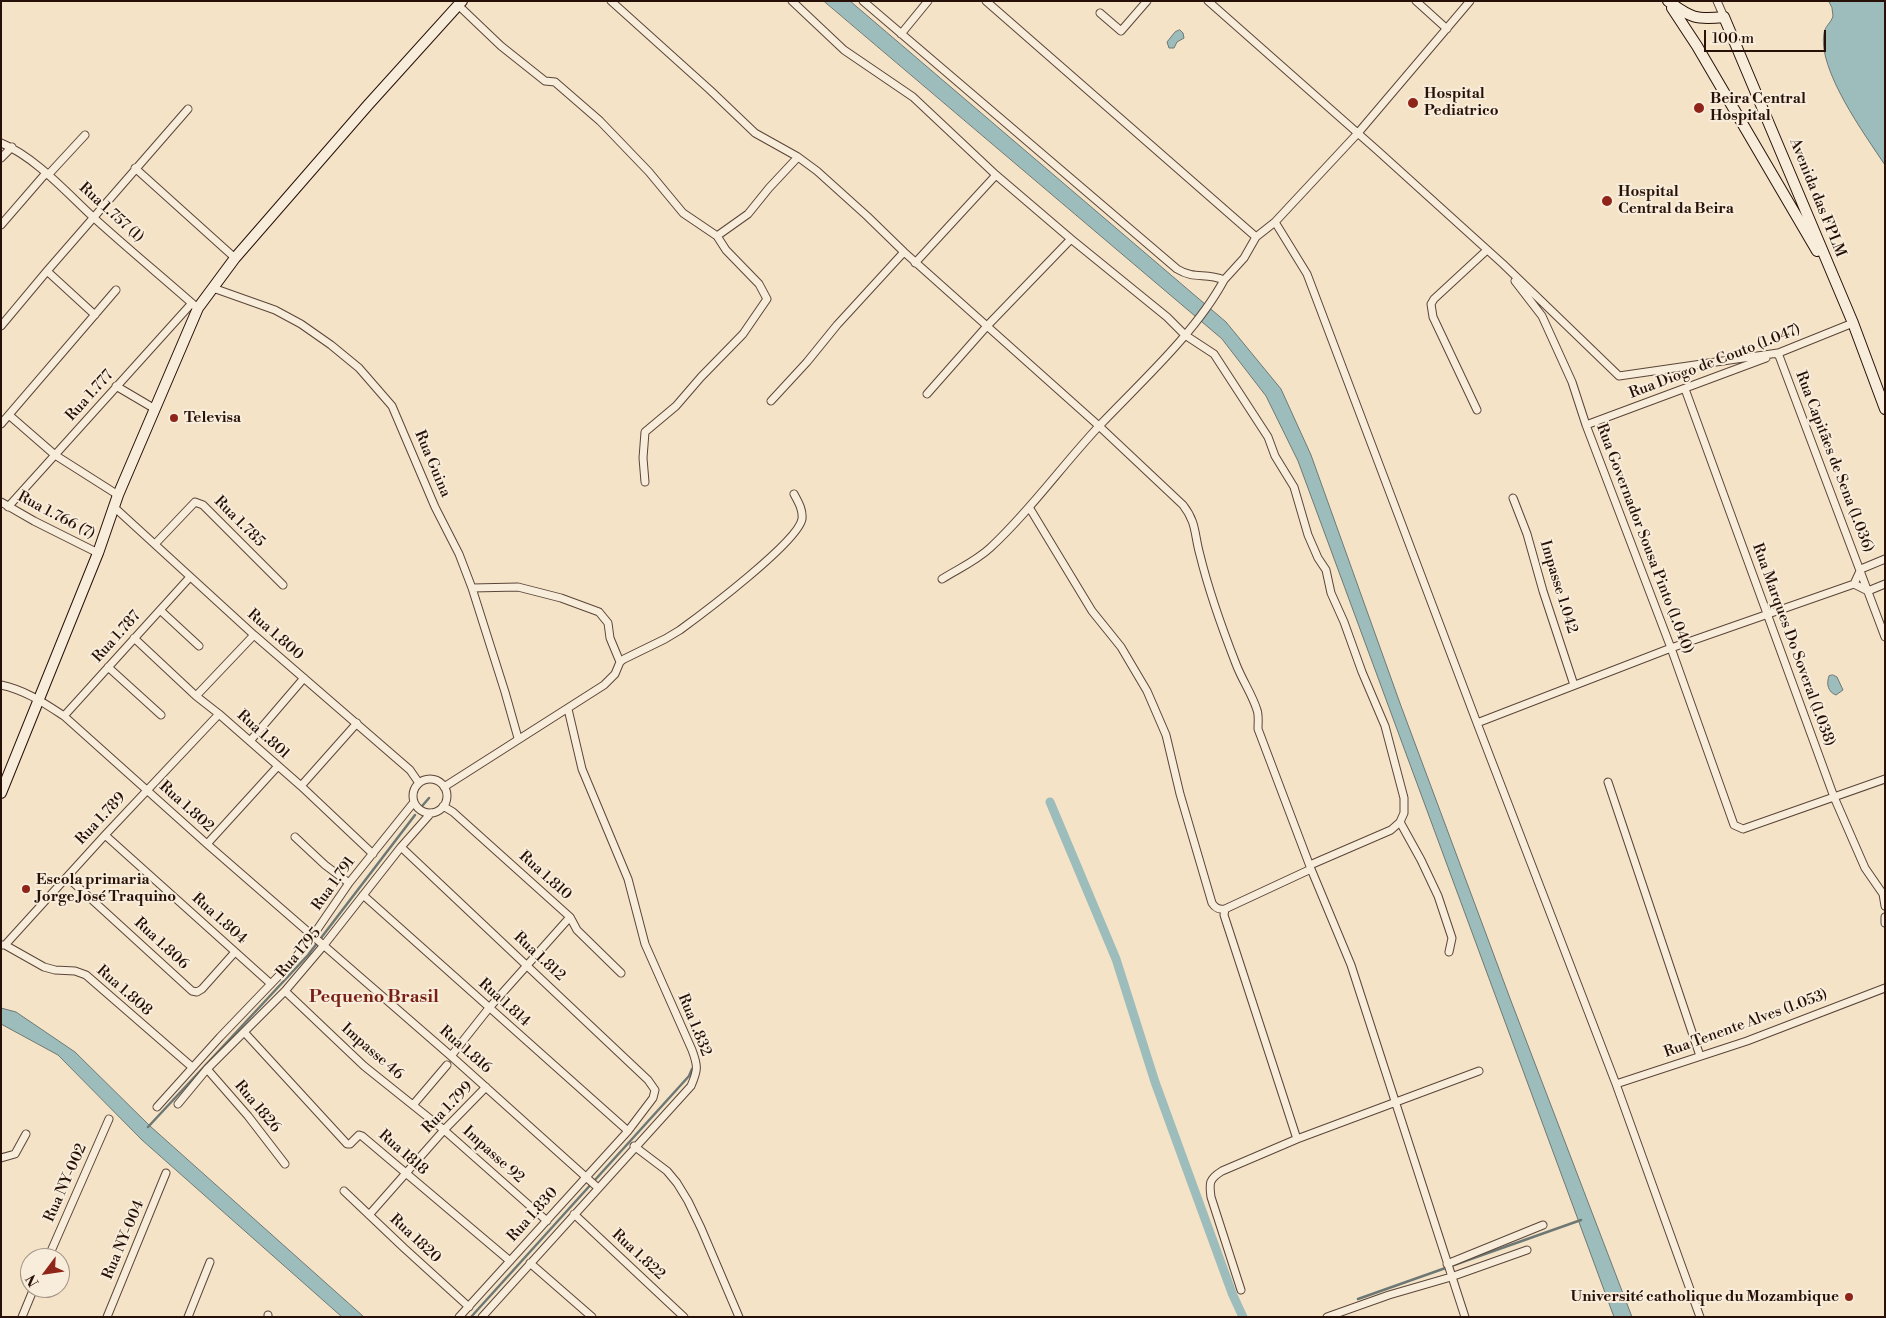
<!DOCTYPE html>
<meta charset="utf-8">
<style>
body{margin:0}
#map{position:relative;width:1886px;height:1318px;overflow:hidden;background:#f5e3c8;font-family:"Libre Bodoni",serif}
canvas{display:block}
.frame{position:absolute;inset:0;border:2px solid #261008;pointer-events:none}
.north{position:absolute;left:20px;top:1248px;width:50px;height:50px;box-sizing:border-box;background:#f8eddb;border:1px solid #a49587;border-radius:50%;rotate:239deg;font-size:14px;font-weight:700;line-height:20px;text-align:center;color:#261008}
.north::after{content:'';display:block;margin:auto;width:18px;height:22px;background:#8f2418;clip-path:polygon(50% 0,100% 100%,50% 72%,0 100%)}
.scale{position:absolute;left:1704px;top:30px;width:122px;height:22px;box-sizing:border-box;border:2px solid #261008;border-top:0;padding-left:6px;font-size:15px;line-height:18px;white-space:nowrap;color:#261008;-webkit-text-stroke:4px #f8eddb;paint-order:stroke}
</style>
<div id="map">
<canvas width="1886" height="1318"></canvas>
<div class="frame"></div>
<div class="north">N</div>
<div class="scale">100 m</div>
</div>
<script>
const ctx = document.querySelector('canvas').getContext('2d');
ctx.lineJoin = 'round';
function fillPath(path, color) { ctx.fillStyle = color; ctx.fill(path, 'evenodd'); }
function strokePath(path, color, width, dash) { ctx.strokeStyle = color; ctx.lineWidth = width; ctx.lineCap = dash ? 'butt' : 'round'; ctx.setLineDash(dash || []); ctx.stroke(path); }
function drawText(font, color, halo, rows, align = 'center') {
  ctx.font = font + ' "Libre Bodoni",serif'; ctx.lineWidth = 4; ctx.setLineDash([]); ctx.textBaseline = 'middle'; ctx.strokeStyle = halo; ctx.fillStyle = color; for (const [text, x, y, turn = 0] of rows) {
    ctx.save(); ctx.translate(x, y); ctx.rotate((+turn || 0) * Math.PI / 180); ctx.textAlign = isNaN(turn) ? turn : align; if (halo) ctx.strokeText(text, 0, 0); ctx.fillText(text, 0, 0); ctx.restore();
  }
}
const water = new Path2D(`
 M824,1H850L1226,322L1281,389L1311,455L1401,706L1511,1001L1632,1317H1614L1298,461L1266,396L1222,339Z
 M1829,1H1885V165C1865,135 1817,69 1824,33C1825,26 1831,23 1833,16L1832,8Z
 M1180,30L1183,33L1184,38L1177,42L1174,48H1169L1167,42L1175,32Z
 M1833,675L1837,677L1843,690L1836,695C1828,692 1826,684 1829,676Z
 M1,1008L16,1012L75,1052L150,1126L364,1317H342L142,1140L58,1055L1,1024Z`);
fillPath(water, '#9dbdbc');
strokePath(water, '#6d7874', 1);
strokePath(new Path2D(`
 M423,805L429,798
 M148,1127L308,955L415,815
 M1358,1299L1581,1220
 M471,1317L689,1076L692,1069`), '#6d7874', 2.5);
strokePath(new Path2D(`
 M1050,802L1116,959L1155,1082L1232,1293L1243,1317`), '#9dbdbc', 9);
const street = new Path2D(`
 M611,1L710,90L755,133L798,157L817,171L867,216L904,252L1099,426L1183,505C1197,523 1194,534 1200,555C1209,592 1222,628 1236,664C1242,680 1252,694 1257,710C1259,715 1258,723 1258,729L1311,869L1351,965L1465,1317
 M792,1L844,50L913,97L996,175L1071,239L1167,317L1185,335L1214,354L1268,437L1275,456L1294,487L1308,535L1318,558L1326,570L1331,593L1344,622L1362,672L1385,726L1404,798V813L1400,822L1391,830L1310,865
 M863,1L1177,269C1195,280 1205,272 1224,280L1244,258L1256,237L1275,222L1358,133L1470,1
 M986,1L1256,237
 M1208,1L1378,151L1503,264L1619,376L1778,353L1885,637
 M1416,1L1447,29
 M1717,1L1724,17
 M458,5L501,46L545,81L555,82L600,121L649,172L683,213L717,236L726,250L759,284L767,299L743,334L701,377L676,406L645,432L643,458L645,482
 M1100,13L1121,31L1147,1
 M901,34L928,1
 M1,143C35,157 66,192 93,217C126,247 161,276 194,305
 M1,158L12,147
 M135,168L235,258
 M48,175L85,135
 M1275,222L1307,274L1477,723L1616,1084L1700,1317
 M1,225L46,173
 M717,236L748,214L769,188L798,157
 M915,263L996,175
 M47,271L95,315
 M1515,281L1542,316L1572,382L1586,425L1671,648L1734,825L1743,829L1885,779
 M213,288L275,310L301,324L331,345L359,368L392,406L435,507L459,554L472,588L505,692L518,738
 M1,326L47,271L188,109
 M1776,354L1853,323
 M116,386L155,409
 M1685,389L1834,797L1865,868L1883,894L1885,906
 M927,394L987,326L1071,239
 M771,401L807,362L837,325L904,252
 M1477,410L1433,317L1431,304L1434,299L1487,250
 M9,415L55,455L118,495
 M1,424L116,290
 M1586,425L1766,358
 M1513,498L1527,534L1543,591L1574,685
 M1,502L34,521L98,553
 M8,507L192,303
 M114,507L254,635L410,770L419,783
 M1029,507L1092,611L1121,647L1147,691L1166,735L1180,794L1212,903C1215,908 1220,910 1225,909
 M155,544L195,502L203,505L283,585
 M942,579C958,569 976,561 990,548C1031,510 1063,464 1101,424C1142,381 1196,332 1224,280
 M1854,584L1861,569L1885,559
 M472,588L518,587L561,598L599,612L608,623L610,638L620,662
 M160,610L199,646
 M134,638L196,696L219,714L301,786L373,854
 M108,667L161,715
 M1,685C25,690 44,703 64,716L207,844L451,1056L597,1187
 M196,696L254,635
 M64,716L190,577
 M1477,723L1671,648L1854,584L1868,591L1885,584
 M250,741L304,678
 M413 796a17 17 0 1 1 34 0a17 17 0 1 1-34 0Z
 M1608,782L1700,1056
 M301,786L357,723
 M444,787L604,685L615,674L620,662L624,659L665,639L680,630C702,614 798,542 802,519C803,509 798,502 794,494
 M443,806L453,812L570,917L577,930L621,973
 M1400,822L1421,860L1438,896L1452,938L1449,952
 M105,835L271,984
 M295,837L325,865L349,883
 M207,844L278,766
 M401,847L648,1080L655,1090L653,1098L628,1131L459,1317
 M67,877L192,991L197,992L202,989L235,952
 M363,895L628,1131
 M1885,917V923
 M1,945H5L44,967L55,970L75,971L86,975L192,1067
 M5,945L105,835L219,714
 M285,991L364,1066L444,1130L547,1221
 M245,1033L347,1144H350L359,1135L362,1136L510,1261
 M451,1056L489,1008L570,917
 M207,1069L248,1116L285,1164
 M1616,1084L1747,1041L1885,988
 M178,1104L207,1069L285,991L324,945L401,847L431,813
 M413,1105L447,1065
 M157,1107L220,1037L291,963L312,937L349,883L414,802
 M1297,1139L1224,915L1225,909L1311,869
 M634,1146L667,1171L677,1183L688,1201L701,1228L739,1317
 M1,1158L15,1154L26,1134
 M344,1191L404,1248L469,1307
 M574,1214L684,1317
 M369,1215L444,1130L486,1087
 M48,1258L109,1119
 M530,1263L592,1317
 M1447,1264L1543,1225
 M1241,1290L1211,1197C1209,1183 1209,1179 1222,1171L1297,1139L1479,1071
 M22,1317L34,1288
 M107,1317L166,1173
 M188,1317L210,1262
 M268,1317V1315
 M482,1317L691,1086C698,1070 698,1066 692,1050L645,944L628,879L582,769L568,709
 M1327,1317L1389,1295L1451,1277L1527,1250`);
const secondary = new Path2D(`
 M1668,1C1691,18 1696,20 1724,17L1853,323L1885,409
 M1672,8L1697,46L1817,251
 M1,793L98,553L118,495L198,308L235,258L368,105L462,1`);
strokePath(street, '#5a4538', 9);
strokePath(secondary, '#261008', 12);
strokePath(street, '#f8eddb', 7);
strokePath(secondary, '#f8eddb', 10);
for (const [x, y, r, color] of [
 [1413,103,6,"#8f2418"],
 [1699,108,6,"#8f2418"],
 [1607,201,6,"#8f2418"],
 [174,418,5,"#8f2418"],
 [26,889,5,"#8f2418"],
 [1849,1297,5,"#8f2418"]
]) { const dot = new Path2D(); dot.arc(x, y, r, 0, 2 * Math.PI); ctx.fillStyle = color; ctx.fill(dot); strokePath(dot, '#f8eddb', 2); }
drawText('bold 15px', '#261008', '#f8eddb', [
 ["Hospital",1424,94],
 ["Pediatrico",1424,111],
 ["Beira Central",1710,99],
 ["Hospital",1710,116],
 ["Hospital",1618,192],
 ["Central da Beira",1618,209],
 ["Televisa",184,418],
 ["Escola primaria",36,880],
 ["Jorge José Traquino",36,897],
 ["Université catholique du Mozambique",1839,1297,"right"]
], 'left');
drawText('15px', '#261008', '#f8eddb', [
 ["Avenida das FPLM",1817,198,68],
 ["Rua 1.757 (1)",111,213,42],
 ["Rua Diogo de Couto (1.047)",1715,362,-21],
 ["Rua 1.777",90,396,-48],
 ["Rua Capitães de Sena (1.036)",1834,462,69],
 ["Rua Guina",432,464,67],
 ["Rua 1.766 (7)",56,516,28],
 ["Rua 1.785",239,522,45],
 ["Rua Governador Sousa Pinto (1.040)",1644,539,69],
 ["Impasse 1.042",1558,587,73],
 ["Rua 1.800",275,635,41],
 ["Rua 1.787",117,637,-48],
 ["Rua Marques Do Soveral (1.038)",1793,645,70],
 ["Rua 1.801",263,735,42],
 ["Rua 1.802",186,807,42],
 ["Rua 1.789",101,819,-47],
 ["Rua 1.810",545,876,42],
 ["Rua 1.791",334,884,-54],
 ["Rua 1.804",219,919,42],
 ["Rua 1.806",161,944,43],
 ["Rua 1795",299,953,-50],
 ["Rua 1.812",539,957,43],
 ["Rua 1.808",124,991,41],
 ["Rua 1.814",504,1003,42],
 ["Rua Tenente Alves (1.053)",1746,1024,-20],
 ["Rua 1.832",694,1025,68],
 ["Rua 1.816",465,1050,41],
 ["Impasse 46",372,1052,41],
 ["Rua 1826",257,1107,50],
 ["Rua 1.799",448,1108,-46],
 ["Rua 1818",403,1153,41],
 ["Impasse 92",493,1155,42],
 ["Rua NY-002",66,1183,-66],
 ["Rua 1.830",533,1215,-48],
 ["Rua 1820",415,1239,43],
 ["Rua NY-004",124,1240,-67],
 ["Rua 1.822",638,1255,43]
]);
drawText('bold 18px', '#7a1f14', '#f8eddb', [
 ["Pequeno Brasil",374,998]
]);
</script>
